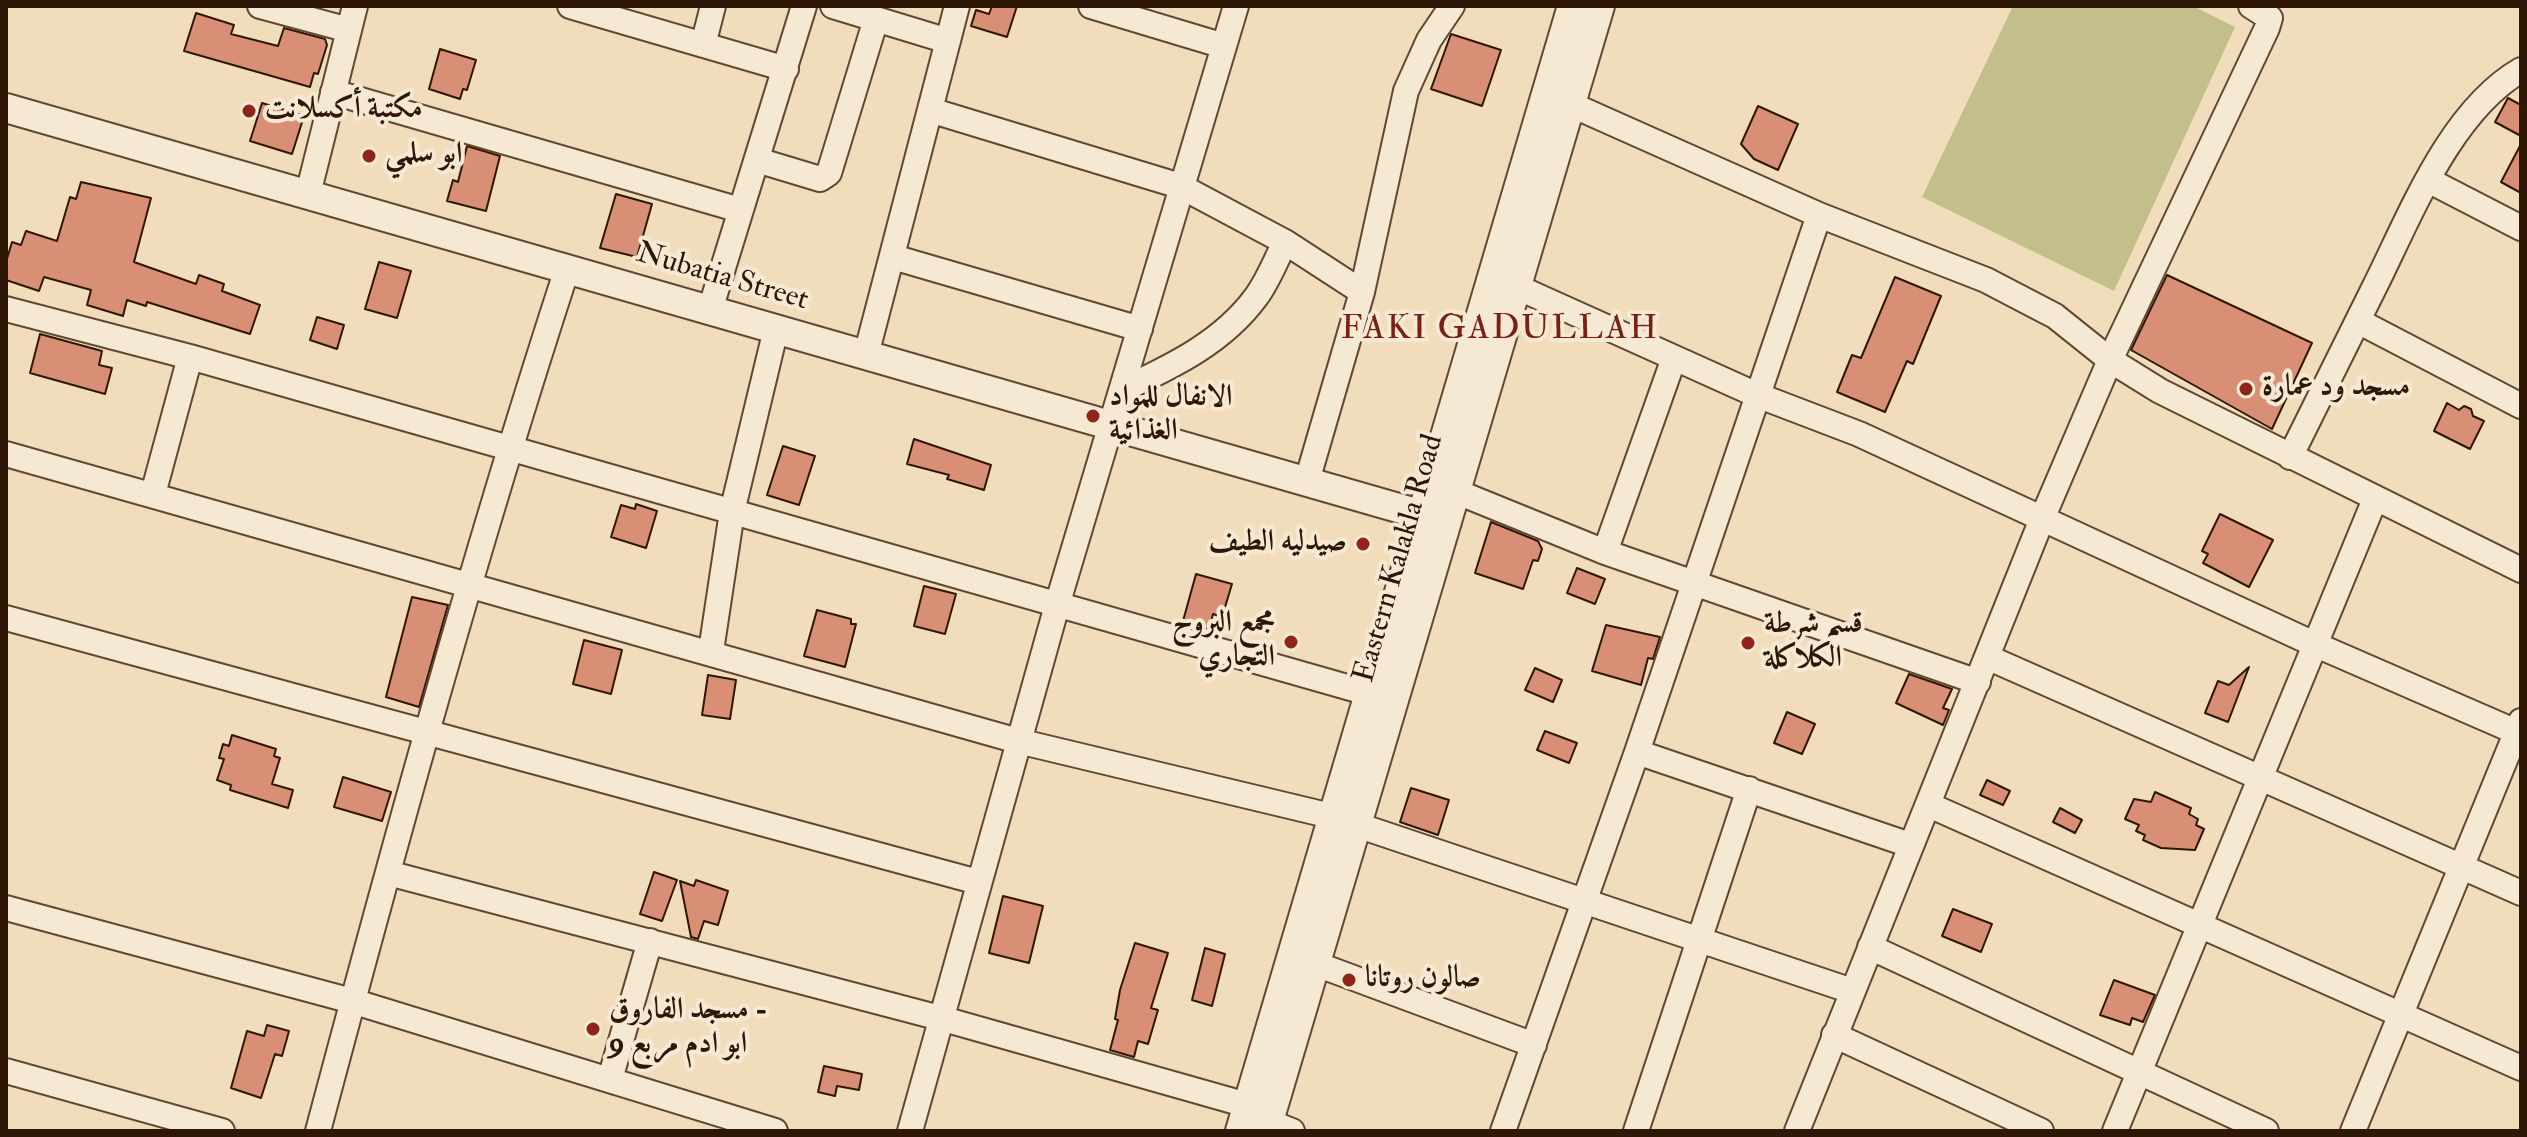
<!DOCTYPE html>
<meta charset="utf-8">
<style>
body{margin:0}
#map{position:relative;width:2527px;height:1137px;overflow:hidden;background:#f1ddbb;font-family:"IM FELL Double Pica",serif}
canvas{display:block}
.frame{position:absolute;inset:0;border:8px solid #2f1706;pointer-events:none}
</style>
<div id="map">
<canvas width="2527" height="1137"></canvas>
<div class="frame"></div>
</div>
<script>
const ctx = document.querySelector('canvas').getContext('2d');
ctx.lineJoin = 'round';
function fillPath(path, color) { ctx.fillStyle = color; ctx.fill(path, 'evenodd'); }
function strokePath(path, color, width, dash) { ctx.strokeStyle = color; ctx.lineWidth = width; ctx.lineCap = dash ? 'butt' : 'round'; ctx.setLineDash(dash || []); ctx.stroke(path); }
function drawText(font, color, halo, rows, align = 'center') {
  ctx.font = font + ' "IM FELL Double Pica",Amiri,serif'; ctx.lineWidth = 8; ctx.setLineDash([]); ctx.textBaseline = 'middle'; ctx.strokeStyle = halo; ctx.fillStyle = color; for (const [text, x, y, turn = 0] of rows) {
    ctx.save(); ctx.translate(x, y); ctx.rotate((+turn || 0) * Math.PI / 180); ctx.textAlign = isNaN(turn) ? turn : align; if (halo) ctx.strokeText(text, 0, 0); ctx.fillText(text, 0, 0); ctx.restore();
  }
}
fillPath(new Path2D(`
 M2013,6H2193L2235,27L2114,291L1922,197Z`), '#c2bf8b');
const building = new Path2D(`
 M992,6H1017L1007,37L971,26L976,10L989,14Z
 M196,13L234,25L231,34L278,46L284,28L325,39L327,45L318,74L314,73L310,87L184,51Z
 M1451,34L1501,50L1482,106L1431,89Z
 M440,49L476,60L467,90L463,89L460,99L429,89Z
 M2508,98L2521,105V136L2495,122Z
 M262,103L304,116L292,154L250,141Z
 M1758,106L1798,124L1778,170L1754,159L1741,144Z
 M2521,144V193L2501,182Z
 M467,146L500,156L486,211L447,201L453,180L458,182Z
 M81,182L151,198L134,262L196,284L199,275L224,284L222,291L260,305L250,334L147,302L146,306L127,300L123,316L87,305L91,290L44,277L39,291L6,280V262L12,242L21,245L26,231L57,241L70,197L76,199Z
 M616,194L652,204L637,257L600,248Z
 M379,262L411,271L397,318L365,309Z
 M2167,275L2312,343L2272,429L2131,350Z
 M1895,277L1941,296L1913,364L1907,361L1885,412L1837,392L1852,355L1861,358Z
 M317,317L344,325L337,349L310,340Z
 M40,334L102,351L99,365L112,368L105,394L30,373Z
 M2447,403L2459,410L2464,406L2471,409L2473,416L2484,421L2470,449L2434,431Z
 M914,439L991,465L984,490L947,479L949,475L907,464Z
 M783,446L815,456L799,505L767,495Z
 M636,504L657,511L646,548L611,537L621,505L635,509Z
 M2220,514L2273,540L2249,587L2203,563L2208,554L2202,551Z
 M1491,522L1538,541L1542,549L1538,561L1533,560L1523,589L1475,573Z
 M1577,568L1605,579L1595,604L1567,593Z
 M1196,574L1232,584L1222,617L1213,614L1209,629L1183,621Z
 M924,586L956,594L945,634L914,626Z
 M412,597L448,605L419,707L386,697Z
 M817,610L851,619V624H856L845,667L804,656Z
 M1606,625L1660,637L1653,659L1648,658L1641,685L1592,671Z
 M584,640L622,650L611,694L573,684Z
 M2249,667L2228,722L2205,713L2218,681L2229,685Z
 M1535,668L1562,680L1553,702L1525,690Z
 M1909,674L1952,689L1943,708L1949,710L1943,725L1896,703Z
 M708,675L736,680L730,719L702,715Z
 M1787,712L1815,724L1802,754L1774,743Z
 M1545,731L1577,743L1569,763L1537,750Z
 M232,735L276,749L274,756L280,758L272,784L293,790L288,808L230,790L231,785L217,780L224,759L219,758L223,744L229,746Z
 M343,777L391,792L382,821L334,807Z
 M1987,780L2010,791L2003,805L1980,795Z
 M1411,788L1449,800L1438,835L1400,822Z
 M2155,792L2191,808L2189,814L2198,819L2196,825L2204,829L2195,850L2161,848L2143,840L2145,835L2136,831L2139,825L2125,819L2134,799L2151,802Z
 M2060,808L2082,820L2075,833L2053,822Z
 M654,872L677,880L662,921L640,914Z
 M696,880L728,891L718,925L704,921L698,939L691,937L680,881L694,886Z
 M1003,896L1043,906L1029,963L989,953Z
 M1953,909L1992,924L1981,952L1942,936Z
 M1135,943L1168,953L1151,1008L1158,1010L1148,1044L1138,1041L1134,1057L1110,1050L1118,1020L1115,1019L1120,990Z
 M1205,948L1225,954L1212,1006L1192,1000Z
 M2114,980L2155,995L2143,1022L2132,1018L2130,1025L2100,1015Z
 M267,1025L289,1031L282,1056L275,1054L261,1098L231,1088L247,1031L264,1036Z
 M824,1066L862,1074L859,1090L837,1086L835,1096L818,1092Z`);
fillPath(building, '#d98f76');
strokePath(building, '#2f1706', 2);
const minor = new Path2D(`
 M260,6L349,30
 M570,6L786,69
 M833,6L948,41
 M1091,6L1224,46
 M703,45L713,6
 M333,92L740,210
 M1572,105L1819,215L1986,280L2055,316L2110,360L2160,391L2521,570
 M930,110L1180,186L1285,242L1362,292
 M757,160L820,179L829,173L876,19
 M2428,180L2521,228
 M308,194L355,6
 M893,257L1140,329
 M1517,287L1757,395L1859,434L2314,644L2521,734
 M6,309L190,357L1368,693
 M710,310L804,6
 M2358,321L2521,406
 M866,355L957,6
 M1124,389C1173,366 1223,342 1256,297C1268,281 1276,260 1285,242
 M6,454L1018,741L1331,816
 M2290,457C2318,400 2347,343 2375,286C2410,216 2450,111 2521,70
 M1307,481L1362,292L1406,91L1429,40L1452,6
 M1440,485L1605,552L1978,682
 M153,494L190,357
 M1605,552L1674,358
 M6,618L978,882
 M711,651L732,512L776,329
 M1987,657L2521,893
 M1637,752L1910,845
 M1929,805L2521,1068
 M1357,825L1852,991
 M388,873L940,1018L1247,1105
 M6,908L352,1001L775,1131
 M1870,947L2266,1131
 M1316,964L1534,1045
 M1834,1035L2041,1131
 M6,1071L222,1131
 M610,1079L650,941
 M1269,1122L1292,1131
 M318,1131C395,842 474,554 567,269
 M910,1131L1058,602L1236,6
 M1503,1131L1637,752L1819,215
 M1636,1131L1749,789
 M1797,1131L2042,519L2110,360L2267,28L2270,18L2251,6
 M2115,1131L2375,499
 M2353,1131L2521,721`);
const tertiary = new Path2D(`
 M6,108L1447,522
 M1240,1131L1572,6
 M1266,1131L1600,6`);
strokePath(minor, '#604833', 28);
strokePath(tertiary, '#604833', 32);
strokePath(minor, '#f6e9d3', 24);
strokePath(tertiary, '#f6e9d3', 28);
for (const [x, y, r, color] of [
 [249,111,8,"#8f2418"],
 [369,156,8,"#8f2418"],
 [2246,389,8,"#8f2418"],
 [1093,416,8,"#8f2418"],
 [1363,544,8,"#8f2418"],
 [1291,642,8,"#8f2418"],
 [1748,643,8,"#8f2418"],
 [1349,980,8,"#8f2418"],
 [593,1029,8,"#8f2418"]
]) { const dot = new Path2D(); dot.arc(x, y, r, 0, 2 * Math.PI); ctx.fillStyle = color; ctx.fill(dot); strokePath(dot, '#f6e9d3', 3); }
drawText('bold 30px', '#2f1706', '#f6e9d3', [
 ["مكتبة أكسلانت",265,111],
 ["ابو سلمي",385,156],
 ["مسجد ود عمارة",2262,389],
 ["الانفال للمواد",1109,399],
 ["الغذائية",1109,433],
 ["صيدليه الطيف",1347,544,"right"],
 ["مجمع البروج",1275,625,"right"],
 ["التجاري",1275,659,"right"],
 ["قسم شرطة",1764,626],
 ["الكلاكلة",1764,660],
 ["صالون روتانا",1365,980],
 ["مسجد الفاروق -",609,1012],
 ["ابو ادم مربع 9",609,1046]
], 'left');
drawText('30px', '#2f1706', '#f6e9d3', [
 ["Nubatia Street",722,278,16],
 ["Eastern Kalakla Road",1400,559,-74]
]);
ctx.letterSpacing = '2px';
drawText('34px', '#7a1f14', '#f6e9d3', [
 ["FAKI GADULLAH",1500,331]
]);
ctx.letterSpacing = '0px';
</script>
